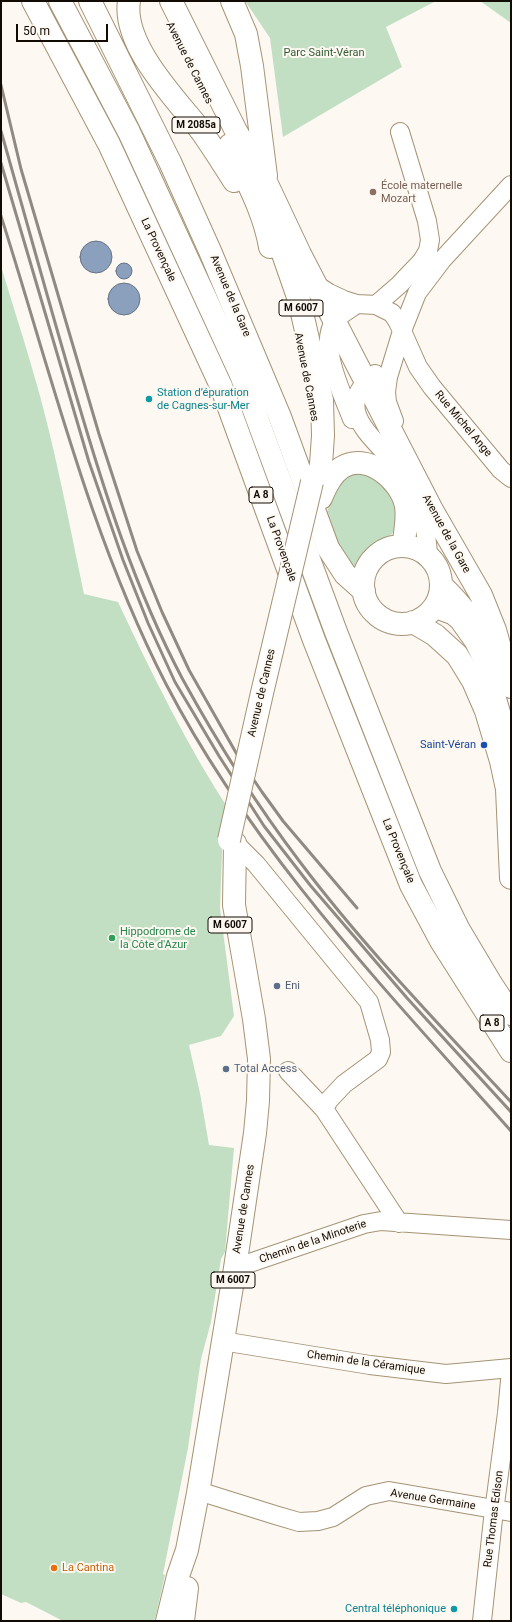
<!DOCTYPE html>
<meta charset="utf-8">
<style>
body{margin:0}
#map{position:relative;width:512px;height:1622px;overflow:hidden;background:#fdf9f2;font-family:Roboto,sans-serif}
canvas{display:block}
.frame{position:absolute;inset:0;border:2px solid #120b03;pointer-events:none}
.scale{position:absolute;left:16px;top:24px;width:92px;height:18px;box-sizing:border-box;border:2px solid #120b03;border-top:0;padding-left:5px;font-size:12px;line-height:14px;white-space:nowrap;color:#120b03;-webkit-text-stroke:3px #fdf9f2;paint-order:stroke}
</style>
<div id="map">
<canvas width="512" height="1622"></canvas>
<div class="frame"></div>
<div class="scale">50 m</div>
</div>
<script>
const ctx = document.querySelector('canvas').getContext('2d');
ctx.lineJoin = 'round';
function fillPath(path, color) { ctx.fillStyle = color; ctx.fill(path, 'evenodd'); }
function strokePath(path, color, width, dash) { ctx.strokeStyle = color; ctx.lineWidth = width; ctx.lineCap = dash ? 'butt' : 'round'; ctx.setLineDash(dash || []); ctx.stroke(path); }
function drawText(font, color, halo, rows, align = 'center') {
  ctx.font = font + ' Roboto,sans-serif'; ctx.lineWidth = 4; ctx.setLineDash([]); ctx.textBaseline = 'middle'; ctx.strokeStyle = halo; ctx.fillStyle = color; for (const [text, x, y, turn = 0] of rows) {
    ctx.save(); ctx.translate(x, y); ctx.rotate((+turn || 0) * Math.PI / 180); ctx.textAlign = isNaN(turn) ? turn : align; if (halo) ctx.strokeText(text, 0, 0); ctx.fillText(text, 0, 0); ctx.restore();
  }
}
fillPath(new Path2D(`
 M245,1H436L386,27L402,67L283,137L270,38Z
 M480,1H511V23Z
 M1,266C11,300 22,333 32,368C54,441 68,518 84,594L118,602C152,674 187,746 231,813L223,839L222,852L220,908L234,1016L221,1036L189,1045L200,1093L209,1145L234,1148L225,1252L221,1259L211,1322L201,1359L188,1448L163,1574L165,1575L155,1619L153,1621H63L26,1602L21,1603L1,1594Z
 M364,471L394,494L397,524L392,534L366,553L356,573L347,566L326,515L333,493L342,480L352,472Z`), '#c2dfc4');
const water = new Path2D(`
 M80 257a16 16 0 1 1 32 0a16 16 0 1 1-32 0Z
 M116 271a8 8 0 1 1 16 0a8 8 0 1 1-16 0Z
 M108 299a16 16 0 1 1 32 0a16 16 0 1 1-32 0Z`);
fillPath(water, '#8aa0bc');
strokePath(water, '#667384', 1);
const minor = new Path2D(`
 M318,286L329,293L344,300L357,304L376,305L392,313L398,322L418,367L432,387L501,470L511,478
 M376,305L399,285L422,261L428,251L430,240L427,221L400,132
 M375,374C328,411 377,438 400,470C418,494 427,527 428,556
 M352,419C343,395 317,344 335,321C340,314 350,309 357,304
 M394,421L387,402L386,392L388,377L402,331L417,293L442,260L511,185
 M433,608L452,615L459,621L474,642L490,675L511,746
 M235,843L256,864L369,1002L380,1040L381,1052L378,1059L344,1084L329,1100L324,1109L399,1223
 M288,1071L324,1109
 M235,1268L364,1224L381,1221L511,1230
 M222,1341L370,1365L446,1374L511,1368
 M198,1493L208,1494L275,1515L299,1522L318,1521L333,1517L366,1496L389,1491L511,1512
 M482,1621L493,1519L507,1413L511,1370`);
const major = new Path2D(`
 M90,1L170,162L210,251L280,417L328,548L345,574L364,591
 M129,1C122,45 176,99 202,132C213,148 224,165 234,181
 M171,1L236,131L242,145
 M232,1L246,34L252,66L266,176
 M236,131L267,184L300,254L432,510L481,595L495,630L511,687
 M230,145C245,178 264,211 270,247
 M274,228L299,300L322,400L323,436L321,464L316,493
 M321,498C325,488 331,475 341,468C367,451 401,480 406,506C408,519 405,534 403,546
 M363 585a39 39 0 1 1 78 0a39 39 0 1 1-78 0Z
 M441,585C465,608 479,628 494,658
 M413,622L435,635L457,655L473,681L486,711L501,761L507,789L511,878
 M167,1621L178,1576L187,1550L198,1493L235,1268L255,1133L258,1101L259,1059L254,1019L234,905L235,843
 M183,1621L187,1588`);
const highway = new Path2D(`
 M33,1L109,144L221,386L314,640L411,885L441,941L511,1051
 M60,1L129,132L241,375L336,632L430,871L459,930L490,982L511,1014`);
strokePath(minor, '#a59375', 20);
strokePath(major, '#a59375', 24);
strokePath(highway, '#a59375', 24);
strokePath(minor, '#fff', 18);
strokePath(major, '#fff', 22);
strokePath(highway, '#fff', 22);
strokePath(new Path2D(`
 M1,85L21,169L99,434L137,551L162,612L189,670L239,758L262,792L283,821L357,908
 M1,131C26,219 50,307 76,395C104,491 135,589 182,678C217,742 256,804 300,862C364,947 439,1024 511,1102
 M1,163L89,462L123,560L148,623L175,682L219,756L264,826L310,885L407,998L511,1112
 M1,216C51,373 90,536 166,684C253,852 386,990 511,1131`), '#908a83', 3);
const majorBridge = new Path2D(`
 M229,840L262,693L312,482`);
strokePath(majorBridge, '#a59375', 24, []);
strokePath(majorBridge, '#fff', 22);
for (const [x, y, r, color] of [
 [373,192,4,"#8d6e63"],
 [149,399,4,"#0f9aa8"],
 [484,745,4,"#1a4fb4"],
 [112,938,4,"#2e9e5b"],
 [277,986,4,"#5c6f8a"],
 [226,1069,4,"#5c6f8a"],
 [54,1568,4,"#e8710a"],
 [454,1609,4,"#0f9aa8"]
]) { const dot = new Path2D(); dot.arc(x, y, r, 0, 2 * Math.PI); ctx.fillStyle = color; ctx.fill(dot); strokePath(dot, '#fdf9f2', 1.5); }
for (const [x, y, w] of [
 [196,125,48],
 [301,308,44],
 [261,495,24],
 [230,925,44],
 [492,1023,24],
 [233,1280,44]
]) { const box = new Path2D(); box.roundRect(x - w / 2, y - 8, w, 16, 3); ctx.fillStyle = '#fdf9f2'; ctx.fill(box); strokePath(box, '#120b03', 1); }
drawText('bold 10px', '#120b03', null, [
 ["M 2085a",196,125],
 ["M 6007",301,308],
 ["A 8",261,495],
 ["M 6007",230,925],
 ["A 8",492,1023],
 ["M 6007",233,1280]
]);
drawText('11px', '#2f5a34', '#fdf9f2', [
 ["Parc Saint-Véran",324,53]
]);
drawText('11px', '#120b03', '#fdf9f2', [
 ["Avenue de Cannes",189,63,63],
 ["La Provençale",158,250,65],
 ["Avenue de la Gare",230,296,67],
 ["Avenue de Cannes",306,377,79],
 ["Rue Michel Ange",463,424,50],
 ["Avenue de la Gare",446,534,61],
 ["La Provençale",281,549,70],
 ["Avenue de Cannes",262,693,-77],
 ["La Provençale",398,851,68],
 ["Avenue de Cannes",244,1209,-81],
 ["Chemin de la Minoterie",313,1242,-19],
 ["Chemin de la Céramique",366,1363,8],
 ["Avenue Germaine",433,1500,9],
 ["Rue Thomas Edison",494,1519,-83]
]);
drawText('11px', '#785e54', '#fdf9f2', [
 ["École maternelle",381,186],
 ["Mozart",381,199]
], 'left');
drawText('11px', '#0d838f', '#fdf9f2', [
 ["Station d’épuration",157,393],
 ["de Cagnes-sur-Mer",157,406],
 ["Central téléphonique",446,1609,"right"]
], 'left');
drawText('11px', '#164399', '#fdf9f2', [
 ["Saint-Véran",476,745]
], 'right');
drawText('11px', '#27864d', '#fdf9f2', [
 ["Hippodrome de",120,932],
 ["la Côte d'Azur",120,945]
], 'left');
drawText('11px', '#4e5e75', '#fdf9f2', [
 ["Eni",285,986],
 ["Total Access",234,1069]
], 'left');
drawText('11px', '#c56008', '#fdf9f2', [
 ["La Cantina",62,1568]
], 'left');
</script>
